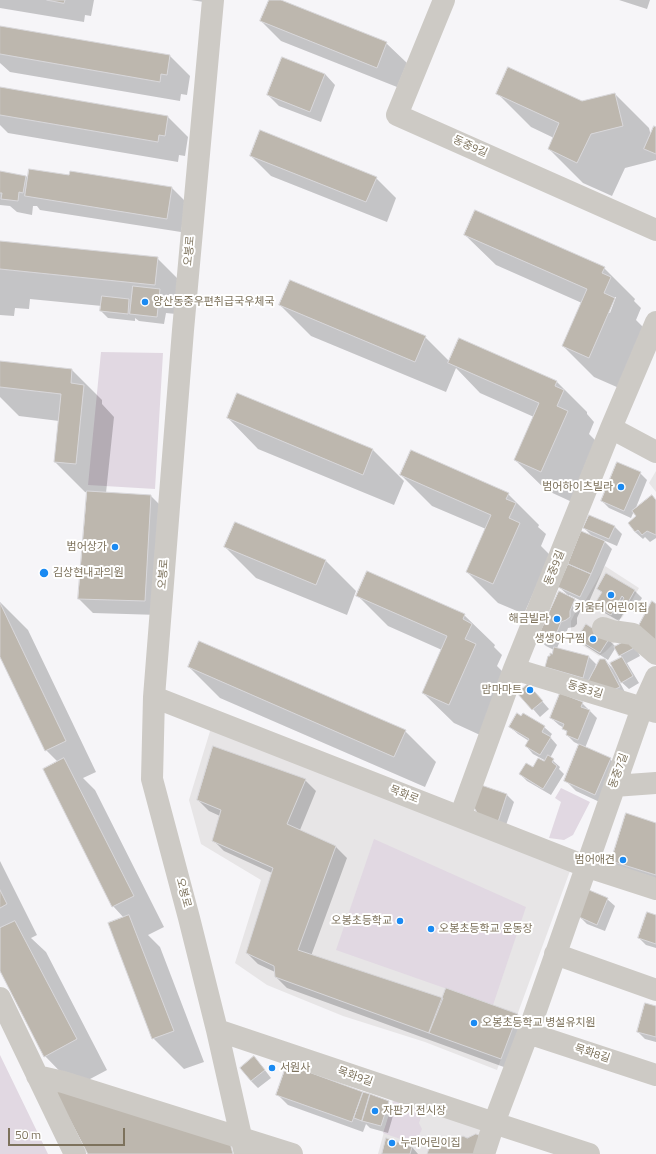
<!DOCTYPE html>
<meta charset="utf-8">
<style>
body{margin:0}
#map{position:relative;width:656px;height:1154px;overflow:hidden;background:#f6f5f8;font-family:"Titillium Web",sans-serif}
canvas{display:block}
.scale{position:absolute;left:8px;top:1128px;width:117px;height:18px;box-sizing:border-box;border:2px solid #7d725c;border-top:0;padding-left:5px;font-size:12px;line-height:14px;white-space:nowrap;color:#7d725c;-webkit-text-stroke:3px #fff;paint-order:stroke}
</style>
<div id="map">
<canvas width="656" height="1154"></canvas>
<div class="scale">50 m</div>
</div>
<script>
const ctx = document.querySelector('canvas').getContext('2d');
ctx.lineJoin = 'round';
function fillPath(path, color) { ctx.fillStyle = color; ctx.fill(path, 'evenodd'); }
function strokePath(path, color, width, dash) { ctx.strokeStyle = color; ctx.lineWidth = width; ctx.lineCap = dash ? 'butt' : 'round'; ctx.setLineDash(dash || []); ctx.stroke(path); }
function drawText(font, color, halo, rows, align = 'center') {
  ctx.font = font + ' "Titillium Web","Noto Sans KR",sans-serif'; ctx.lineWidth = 4; ctx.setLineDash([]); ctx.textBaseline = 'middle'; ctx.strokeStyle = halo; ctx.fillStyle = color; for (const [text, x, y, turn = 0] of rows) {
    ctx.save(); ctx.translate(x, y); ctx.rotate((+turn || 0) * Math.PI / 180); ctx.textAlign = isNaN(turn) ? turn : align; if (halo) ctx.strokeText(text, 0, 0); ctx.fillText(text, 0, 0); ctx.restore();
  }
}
fillPath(new Path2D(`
 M656,471V492L649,483Z
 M605,566L639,588L622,618L613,621L621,636L605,652L599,656L574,640L571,632V621L578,607L581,602L584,603Z
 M211,728L570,871L497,1070L425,1042L343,1016L267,985L235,963L261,880L201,844L189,800Z
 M393,1099L490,1128L481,1154H378Z`), '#e7e5e6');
fillPath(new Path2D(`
 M101,352L163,353L155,489L88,485Z
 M561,788L590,802L573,835L564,840L549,838L561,802L555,798Z
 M374,839L526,907L493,1005L336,950Z
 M0,1055L48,1154H0Z
 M394,1100L423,1111L419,1123L422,1129L415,1144L383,1133Z`), '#e1d8e2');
fillPath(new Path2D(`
 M0,0H94L91,16L85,15L84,22L0,8Z
 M191,0H213L210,3Z
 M270,0H278L386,43L407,63L397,87L281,41L261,21Z
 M619,0H650L647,9Z
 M0,27L170,56L190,76L187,95L181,94L180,101L10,72L0,63Z
 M325,74L335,85L321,122L279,106L268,95Z
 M0,88L168,117L188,137L185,156L179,155L178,162L8,133L0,125Z
 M497,93L582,102L615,94L649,128L651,136L656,128V160L625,168L612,196L583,183L549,149L554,138L531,127Z
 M251,156L376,178L396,198L387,222L271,176Z
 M0,173L26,176L29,180L172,188L186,202L181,232L40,210L37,206H33L32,215L17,212L10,206L0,205Z
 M465,235L604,268L635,299L634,301L641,308L636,320L645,329L619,388L594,377L563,346L582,303L496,265ZM615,297H616L610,313L608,312Z
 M0,242L157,258L188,289L186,315L166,313L164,324L139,321L135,318V321L108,318L101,311L102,306L30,299L29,309L15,308L14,316L0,315Z
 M280,305L425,337L450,362L557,382L587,412V414L594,422L589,434L598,443L572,502L546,490L515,460L534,417L480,393L456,368L446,392L311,336Z
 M0,362L72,370L102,400V404L114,417L106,493L151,496L165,510L159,615L93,613L79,599L88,493L85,492L55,462L59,421L19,416L0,397Z
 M238,394L373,450L404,481L394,505L258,449L228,418Z
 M640,473L647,480L635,510L656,500V538L650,542L645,537L643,539L635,532L637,516L634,511L631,518L609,508L602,501Z
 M401,475L508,494L539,525L538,527L546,534L541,546L550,555L524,614L498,603L467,572L486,529L432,506Z
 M590,516L615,527L622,534L617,546L603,540L612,549L588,604L569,595V596L559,587L594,538L584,528Z
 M235,523L326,561L356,591L347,615L256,578L225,547Z
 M606,575L635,591L642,598L634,612L627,607L619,621L603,612L596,605L602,593L598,589Z
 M560,593L575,600L582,607L577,618V624L574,627L568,628L564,639H561L557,648L589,657L596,664L594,671L605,660L614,670L622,658L616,647L608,660L586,646L579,639L609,640L616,647L636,648L640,656L627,663L639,683L629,689L618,679L626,694L546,667L554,650L546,646L538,639Z
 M357,595L464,615L495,645L494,647L502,655L497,666L506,675L480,735L454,723L423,693L442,650L388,626Z
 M0,602L28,630L96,772L83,778L95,790L164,927L148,935L160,947L204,1062L184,1069L153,1038L124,918L113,906L44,769L58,762L46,750L0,654Z
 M189,667L405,731L436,762L425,787L220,698Z
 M519,693H535L549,709L540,717Z
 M582,703L597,718L585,748L610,759L621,770L606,805L576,791L565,780L580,745L574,742L567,735L568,733L564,729V728L559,725L551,718Z
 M510,727H544L552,734L550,737L557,745L550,758L560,767L559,769L564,774L551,795L527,781L520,774L544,763L546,761L533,754L526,746L529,741L518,734Z
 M305,780L316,791L300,830L336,847L347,858L311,956L444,999L518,1015L529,1025L512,1070L287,988L276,977L275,972L258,964L247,953L272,873L224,851L213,840L220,816L209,811L198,800Z
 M479,785L507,795L514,802L505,828L480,815Z
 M656,824V884L626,875L612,860Z
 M0,861L37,935L31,938L46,952L107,1070L75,1087L45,1056L0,969Z
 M607,899L615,906L605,931L587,924L580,917Z
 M656,916V948L646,945L639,938Z
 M656,1007V1042L645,1039L638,1032Z
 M261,1065L271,1078L258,1088L251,1081Z
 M362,1093L388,1102L395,1109L388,1133L370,1128L366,1124L363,1132L288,1105L277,1094Z
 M412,1147L418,1154H383Z`), '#0003');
const building = new Path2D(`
 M47,0H65L64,3Z
 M269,0H281L387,42L377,68L260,21Z
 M0,26L170,55L167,75L161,74L160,82L0,54Z
 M282,57L325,74L310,112L267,95Z
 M508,67L582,101L615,93L623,126L591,134L577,163L548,149L559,123L496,94Z
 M0,87L168,116L165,136L159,135L158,142L0,115Z
 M654,126L656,127V154L644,149Z
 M260,130L377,177L366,202L250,156Z
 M29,169L69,175L70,171L172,187L167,219L25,196Z
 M0,171L26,176L23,193L19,192L18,201L1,199L2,193H0Z
 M475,210L605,267L602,273L611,277L604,293L615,298L589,358L562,346L587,289L464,235Z
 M0,241L158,257L155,285L0,269Z
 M290,280L426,336L415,362L279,305Z
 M133,286L160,289L157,317L130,314Z
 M102,296L129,299L128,314L100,311Z
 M459,338L557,381L555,386L564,390L557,406L568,411L541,472L514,460L539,403L448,363Z
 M0,361L72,369L71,383L84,385L76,464L54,462L61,394L0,387Z
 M237,393L373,449L363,475L227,418Z
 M411,450L509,493L506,499L516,503L509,518L520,523L493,584L466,572L491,515L400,475Z
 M617,462L641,472L624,511L601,501Z
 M87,491L151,495L145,601L78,599Z
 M652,495L656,500V535L647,531L642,535L638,530L635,532L628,523L636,516L632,511Z
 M589,515L615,526L609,539L583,528Z
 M235,522L326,560L316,585L224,547Z
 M581,531L605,541L591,574L568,564Z
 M568,564L591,574L580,597L558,587Z
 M367,571L465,614L463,619L472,624L465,639L476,644L449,705L422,693L447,636L356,596Z
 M606,573L635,590L626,606L621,603L624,598L622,596L611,615L594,605L602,592L597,589Z
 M559,591L575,599L570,611V617L566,620L561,622L557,632H554L549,644L537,639Z
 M652,601L656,604V643L637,629Z
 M0,603L66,741L45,751L0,657Z
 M586,624L609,639L600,653L577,639Z
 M629,639L634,648L619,656L614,647Z
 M199,641L406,730L394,757L188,667Z
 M554,647L589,656L583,678L545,667L548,656H550V653L552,654Z
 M622,657L633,676L621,683L610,663Z
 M600,659H605L620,687L613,690L587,684Z
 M528,684L543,701L532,710L517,693Z
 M560,693L583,702L581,707L590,710L578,740L566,735L567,731L562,729L564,724L550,718Z
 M517,713L521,716L523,713L545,726L542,732L551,737L540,755L525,746L529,739L509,727Z
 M579,744L611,758L595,795L564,781Z
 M213,746L306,779L287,824L336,846L298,950L443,998L429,1033L275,977L274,966L246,953L273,868L212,841L221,810L197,800Z
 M548,755L554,759L552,762L557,766L543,789L519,774L526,763L533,767L538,758L544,761Z
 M64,758L134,896L112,907L43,769Z
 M478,784L507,794L498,822L479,816L472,804Z
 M626,813L656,823V875L611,861Z
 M0,890L7,904L0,908Z
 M589,890L608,898L597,925L579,917Z
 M647,912L656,915V944L638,938Z
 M129,915L174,1031L152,1039L108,923Z
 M15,921L77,1039L44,1057L0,971V928Z
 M446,988L518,1014L501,1059L429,1033Z
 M645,1003L656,1006V1037L637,1032Z
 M254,1056L265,1070L251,1081L240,1068Z
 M287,1064L363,1092L352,1122L276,1095Z
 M53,1087L230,1143L233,1154H88Z
 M363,1092L370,1094L362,1121L354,1118Z
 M370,1094L389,1101L381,1126L362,1121Z
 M476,1134L479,1135V1154H427L430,1146L433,1147L434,1143L436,1142L443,1143L446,1146L453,1143L459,1138L463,1136L467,1138Z
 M386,1138L412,1147L410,1154H382Z`);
fillPath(building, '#bdb7ae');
strokePath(building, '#d8d7da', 1);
strokePath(new Path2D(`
 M213,0L183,330L154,697L152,779L189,918L217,1030L245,1154
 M444,0L397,115L656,230
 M611,428L656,452
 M603,628L612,631L633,634L656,654
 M514,669L656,712
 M154,697L585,866L656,889
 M614,786L656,783
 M460,817L514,669L611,428L656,322
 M555,954L656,990
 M0,998L75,1154
 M217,1030L494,1123L589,1154
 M528,1033L656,1075
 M37,1076L63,1082L292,1154
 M484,1154L494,1123L528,1033L642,708L656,677`), '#cdcac5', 22);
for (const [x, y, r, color] of [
 [145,302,4,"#1a8af2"],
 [621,487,4,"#1a8af2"],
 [115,547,4,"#1a8af2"],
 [44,573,5,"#1a8af2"],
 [611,595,4,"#1a8af2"],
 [557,619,4,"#1a8af2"],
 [593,639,4,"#1a8af2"],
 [530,690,4,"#1a8af2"],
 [623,860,4,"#1a8af2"],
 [400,921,4,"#1a8af2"],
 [431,929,4,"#1a8af2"],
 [474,1023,4,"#1a8af2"],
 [272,1068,4,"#1a8af2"],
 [375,1111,4,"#1a8af2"],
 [392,1143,4,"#1a8af2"]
]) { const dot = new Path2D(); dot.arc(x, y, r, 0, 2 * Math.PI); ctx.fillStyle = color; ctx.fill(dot); strokePath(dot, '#fff', 1.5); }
drawText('11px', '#7d725c', '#fff', [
 ["동중9길",470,147,24],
 ["오봉로",190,251,-85],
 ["동중9길",555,568,-68],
 ["오봉로",164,574,-86],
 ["동중3길",585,690,17],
 ["동중7길",619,771,-70],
 ["목화로",404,795,21],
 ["오봉로",183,893,75],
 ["목화8길",592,1054,18],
 ["목화9길",355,1077,19]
]);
drawText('11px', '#7d725c', '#fff', [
 ["양산동중우편취급국우체국",153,302],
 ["범어하이츠빌라",613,487,"right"],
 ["범어상가",107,547,"right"],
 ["김상현내과의원",53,573],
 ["키움터 어린이집",611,608,"center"],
 ["해금빌라",549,619,"right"],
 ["생생아구찜",585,639,"right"],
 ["맘마마트",522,690,"right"],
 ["범어애견",615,860,"right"],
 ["오봉초등학교",392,921,"right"],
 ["오봉초등학교 운동장",439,929],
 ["오봉초등학교 병설유치원",482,1023],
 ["서원사",280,1068],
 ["자판기 전시장",383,1111],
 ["누리어린이집",400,1143]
], 'left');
</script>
